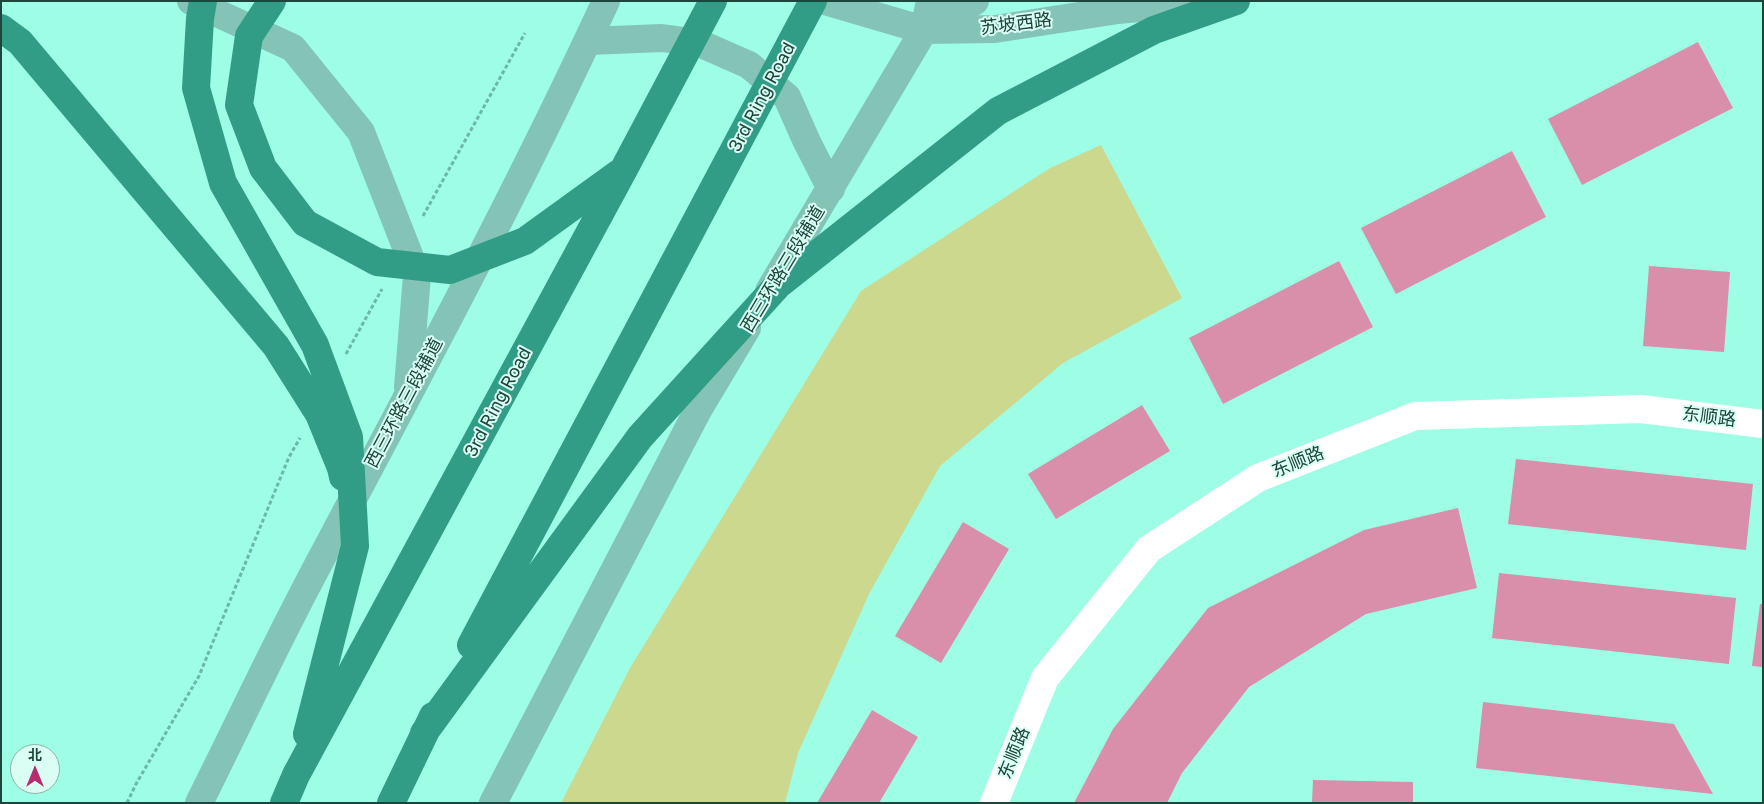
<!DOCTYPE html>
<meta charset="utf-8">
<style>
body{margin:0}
#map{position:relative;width:1764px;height:804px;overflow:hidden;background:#9dfde5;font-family:"Golos Text","Noto Sans SC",sans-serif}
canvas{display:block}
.frame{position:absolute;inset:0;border:2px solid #1c453c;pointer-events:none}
.north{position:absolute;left:10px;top:744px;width:50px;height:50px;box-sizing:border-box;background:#dafef4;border:1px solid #8eb4aa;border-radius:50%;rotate:0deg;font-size:14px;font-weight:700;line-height:20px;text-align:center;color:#1c453c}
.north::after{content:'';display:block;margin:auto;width:18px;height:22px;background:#b52d6e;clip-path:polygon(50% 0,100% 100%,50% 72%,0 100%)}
</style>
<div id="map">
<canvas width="1764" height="804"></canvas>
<div class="frame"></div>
<div class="north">北</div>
</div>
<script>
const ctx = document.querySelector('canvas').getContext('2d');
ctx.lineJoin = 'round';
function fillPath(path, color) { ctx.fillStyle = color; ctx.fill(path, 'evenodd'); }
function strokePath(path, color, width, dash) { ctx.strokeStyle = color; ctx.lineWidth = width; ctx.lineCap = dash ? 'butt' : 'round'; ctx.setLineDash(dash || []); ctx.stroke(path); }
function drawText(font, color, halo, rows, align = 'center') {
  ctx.font = font + ' "Golos Text","Noto Sans SC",sans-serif'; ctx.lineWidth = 4; ctx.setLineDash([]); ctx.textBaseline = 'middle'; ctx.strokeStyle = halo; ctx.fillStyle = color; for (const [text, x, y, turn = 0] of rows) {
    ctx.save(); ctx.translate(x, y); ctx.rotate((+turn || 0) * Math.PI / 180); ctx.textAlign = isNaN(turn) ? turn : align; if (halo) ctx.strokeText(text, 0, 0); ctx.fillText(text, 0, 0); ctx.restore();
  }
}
fillPath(new Path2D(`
 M1101,145L1182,298L1063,363L940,466L869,594L798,753L785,803H561L630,668L861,291L1050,168Z`), '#cbd88d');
fillPath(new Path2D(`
 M1698,42L1733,108L1582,185L1548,119Z
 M1512,151L1546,217L1396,294L1361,228Z
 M1339,261L1373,327L1223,404L1189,338Z
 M1649,266L1730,272L1724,352L1643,346Z
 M1142,405L1170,451L1056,519L1028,474Z
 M1516,459L1753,484L1746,550L1508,524Z
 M1458,508L1477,588L1366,614L1249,687L1182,773L1167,803H1074L1113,729L1208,608L1364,530Z
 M963,522L1009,549L941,663L895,636Z
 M1499,573L1736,598L1729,664L1492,638Z
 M1760,604H1763V667L1752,666Z
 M1483,702L1674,724L1713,794L1476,768Z
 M872,710L918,737L879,803H817Z
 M1313,780L1413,782V803H1312Z`), '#d98ea9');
strokePath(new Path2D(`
 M423,216L525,33
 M346,354L382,289
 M127,803L136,784L199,676L289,457L300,438`), '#6cb7a5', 3, [4, 2.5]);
strokePath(new Path2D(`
 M994,803L1045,678L1149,549L1258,478L1415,416L1641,409L1763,424`), '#fff', 28);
strokePath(new Path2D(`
 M191,1L293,48L361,132L417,275L408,387
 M825,1L924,30L995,29L1118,10L1211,1
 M925,29L975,1
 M588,41L662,38L699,43L749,65L787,97L807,142L831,189
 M769,291L924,30L930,1
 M199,803C236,729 271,654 310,580C411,389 515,198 606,1
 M493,803L698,410L747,328`), '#83c4b7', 28);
strokePath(new Path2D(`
 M203,1L200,19L196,88L223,183L315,345L349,437L355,546L307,734
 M272,1L249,36L239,105L263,168L305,223L377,262L450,270L525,241L619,173
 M1,28L20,42L276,346L319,414L341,468L343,477
 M471,645L813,1
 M424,733L640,437L778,285L998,111L1154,30L1236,1
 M284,803L296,775L624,169L713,1
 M391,803L433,716`), '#319d87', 28);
drawText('18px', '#1c453c', '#dafef4', [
 ["苏坡西路",1016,24,-7],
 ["3rd Ring Road",762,97,-62],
 ["西三环路三段辅道",783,269,-59],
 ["3rd Ring Road",498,402,-62],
 ["西三环路三段辅道",404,403,-62],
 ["东顺路",1709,417,7],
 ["东顺路",1298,462,-22],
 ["东顺路",1014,753,-68]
]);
</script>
